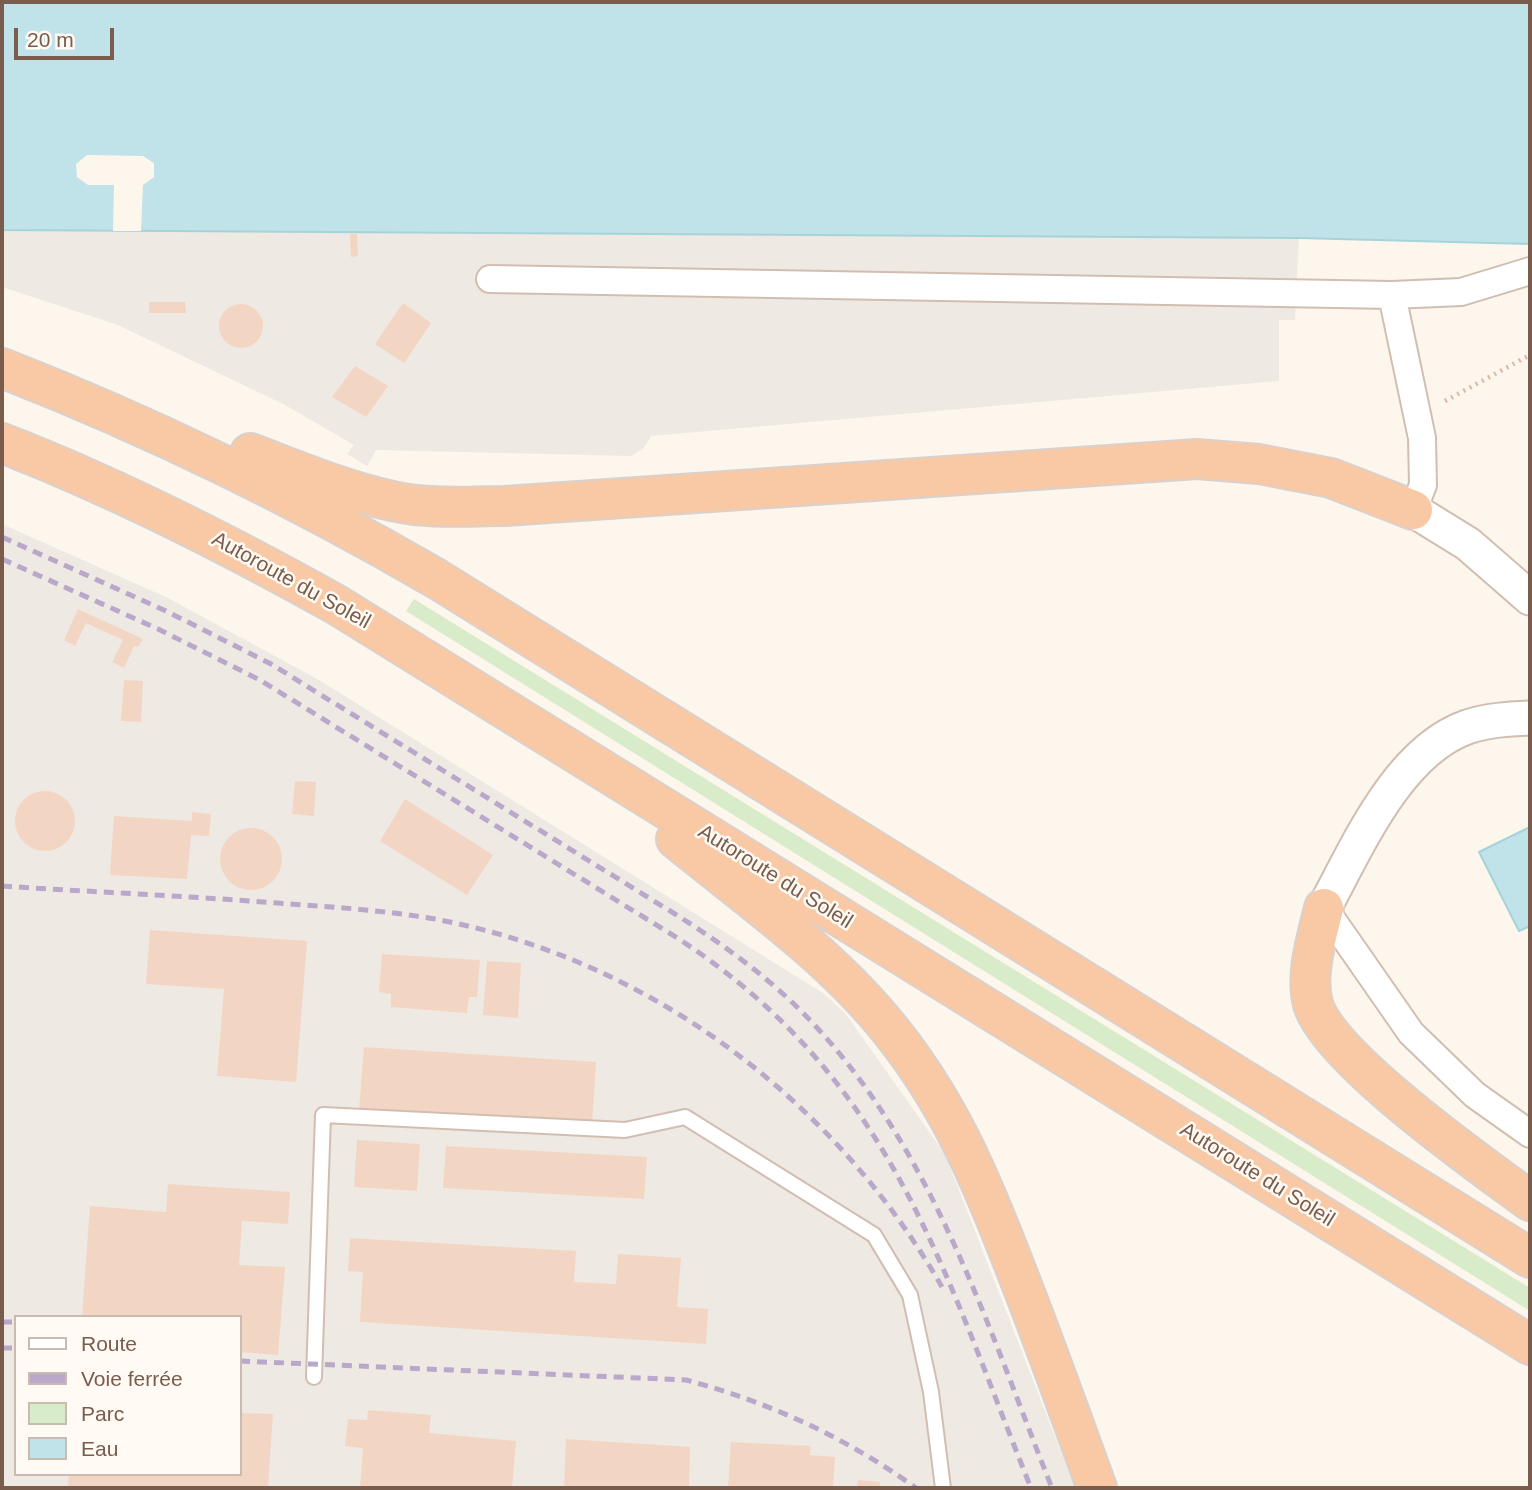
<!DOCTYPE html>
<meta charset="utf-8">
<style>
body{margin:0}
#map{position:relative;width:1532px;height:1490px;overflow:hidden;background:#fdf6ec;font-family:Arial,sans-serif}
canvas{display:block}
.frame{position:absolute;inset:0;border:4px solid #7a5c4d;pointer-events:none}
.legend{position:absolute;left:14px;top:1315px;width:228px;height:161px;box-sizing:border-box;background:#fffaf3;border:2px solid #cabbb1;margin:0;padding:9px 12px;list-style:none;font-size:21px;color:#7a5c4d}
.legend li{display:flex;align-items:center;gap:14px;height:35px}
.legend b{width:35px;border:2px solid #cabbb1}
.scale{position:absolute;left:14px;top:28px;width:100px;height:32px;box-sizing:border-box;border:4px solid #7a5c4d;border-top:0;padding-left:9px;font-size:21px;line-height:24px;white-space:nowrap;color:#7a5c4d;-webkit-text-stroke:5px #fffaf3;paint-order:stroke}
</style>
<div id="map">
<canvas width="1532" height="1490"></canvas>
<div class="frame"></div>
<ul class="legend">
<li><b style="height:9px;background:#fff"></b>Route</li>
<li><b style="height:9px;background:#b9a8c9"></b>Voie ferrée</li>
<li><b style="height:19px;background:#d8ecc9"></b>Parc</li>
<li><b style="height:19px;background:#bfe3e8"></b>Eau</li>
</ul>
<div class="scale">20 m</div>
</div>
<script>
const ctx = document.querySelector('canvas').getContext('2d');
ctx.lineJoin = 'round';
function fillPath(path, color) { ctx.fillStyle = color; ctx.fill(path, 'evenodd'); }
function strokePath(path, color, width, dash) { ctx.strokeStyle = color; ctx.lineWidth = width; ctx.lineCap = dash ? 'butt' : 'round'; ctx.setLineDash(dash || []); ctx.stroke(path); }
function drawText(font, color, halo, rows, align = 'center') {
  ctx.font = font + ' Arial,sans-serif'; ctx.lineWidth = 5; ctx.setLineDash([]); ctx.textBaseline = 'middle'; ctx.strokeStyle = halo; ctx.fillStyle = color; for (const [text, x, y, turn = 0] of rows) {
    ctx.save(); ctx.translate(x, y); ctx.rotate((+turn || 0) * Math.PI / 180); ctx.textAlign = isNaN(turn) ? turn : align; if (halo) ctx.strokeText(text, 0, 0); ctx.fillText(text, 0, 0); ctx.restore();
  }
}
fillPath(new Path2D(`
 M2,230L113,231L1299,238L1295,320H1279V381L651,436L643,449L631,456L376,450L367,466L347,454L354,445L285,405L118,325L2,287Z
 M2,524L168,598L319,680L823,993L845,1013L945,1154L1075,1488H2ZM16,1317H240V1474H16Z`), '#efe9e4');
fillPath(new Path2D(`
 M414,599L1530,1288V1311L406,611Z`), '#d8ecc9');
const water = new Path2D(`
 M2,2H1530V244L1299,238L2,230Z
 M1530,827V926L1519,931L1479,852Z`);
fillPath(water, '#bfe3e8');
strokePath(water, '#a5d3da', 2);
fillPath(new Path2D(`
 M87,155L143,156L154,163V177L143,185L141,231H113L114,185H88L77,177L76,164Z`), '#fdf6ec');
fillPath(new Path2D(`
 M350,234H357L358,256L351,257Z
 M149,302H185L186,313H149Z
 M403,303L431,323L404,363L375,344Z
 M219 326a22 22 0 1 1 44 0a22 22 0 1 1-44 0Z
 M355,366L388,386L366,417L332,397Z
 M78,609L143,639L138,647L134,646L124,668L112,662L123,640L86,623L75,646L64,640Z
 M124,680L143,681L141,722L121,721Z
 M295,781L316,782L314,816L292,814Z
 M15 821a30 30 0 1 1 60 0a30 30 0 1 1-60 0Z
 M405,799L493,855L467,895L380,841Z
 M192,812L211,814L209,836L191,835L187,879L110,875L114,816L192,821Z
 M220 859a31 31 0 1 1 62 0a31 31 0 1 1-62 0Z
 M150,930L307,941L296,1082L217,1076L224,989L146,984Z
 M382,954L480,960L477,997H469L467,1013L391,1007V994L379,992Z
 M487,961L521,963L518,1018L483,1015Z
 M364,1047L596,1062L592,1124L359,1110Z
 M357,1140L420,1144L417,1191L354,1187Z
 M446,1146L647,1157L644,1199L443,1188Z
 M168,1184L290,1192L288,1224L242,1221L239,1265L285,1267L278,1355L240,1352V1317H82L90,1206L166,1212Z
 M350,1238L576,1251L574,1282L616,1284L618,1254L681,1258L677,1307L708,1309L706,1344L360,1322L363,1272L348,1271Z
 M368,1410L431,1415L429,1433L516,1441L512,1488H360L363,1448L345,1446L348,1419L367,1420Z
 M240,1413L273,1414L268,1488H68L69,1474H240Z
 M566,1439L690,1447L689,1488H564Z
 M731,1442L811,1446L810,1455L835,1457L833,1488H728Z
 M858,1480L880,1482V1488H857Z`), '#f3d5c3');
const service = new Path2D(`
 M314,1377L323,1115L625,1130L685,1117L874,1235L910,1295L931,1392L943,1488`);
const minor = new Path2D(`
 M490,279L1392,295L1422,438L1423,485L1413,510
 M1392,295L1461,292L1530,271
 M1324,908L1411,1033L1475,1095L1530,1134`);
const tertiary = new Path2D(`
 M1413,510L1468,544L1530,598
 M1324,908C1357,848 1397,752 1467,727C1488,720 1509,719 1530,718`);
const trunk = new Path2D(`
 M2,368C153,427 296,497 437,579L1530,1258
 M2,443C118,488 228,544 337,605L1530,1345
 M250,453C301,472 354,495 408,504C440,509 473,506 505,506L1197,459L1259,464L1331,478L1413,510
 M676,839C746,896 823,950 882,1020C948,1098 982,1181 1018,1275C1046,1346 1071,1417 1097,1488
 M1324,908C1317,938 1305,974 1313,1004C1329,1058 1481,1165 1530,1201`);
strokePath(service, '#d1beb0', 18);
strokePath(minor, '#d1beb0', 30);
strokePath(tertiary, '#d1beb0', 37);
strokePath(trunk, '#dad1cd', 42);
strokePath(new Path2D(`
 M1445,401L1530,355`), '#d9b8a5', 4.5, [2, 5]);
strokePath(service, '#fff', 14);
strokePath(minor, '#fff', 26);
strokePath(tertiary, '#fff', 33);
strokePath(trunk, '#f9c8a4', 38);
strokePath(new Path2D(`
 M2,537L166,611L271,664L675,914C721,943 767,976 805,1015C932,1145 986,1323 1052,1488
 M2,559L158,629L260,680L679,939C892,1079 941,1265 1031,1488
 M2,886C94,892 186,896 278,903C331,907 383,910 435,919C649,959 835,1100 942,1287
 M2,1322H16
 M2,1348H16
 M240,1361L686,1380C769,1402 847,1438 916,1488`), '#b9a8c9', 5, [10, 7]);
drawText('21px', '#7a5c4d', '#fffaf3', [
 ["Autoroute du Soleil",291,581,29],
 ["Autoroute du Soleil",775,877,32],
 ["Autoroute du Soleil",1257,1175,32]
]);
</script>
